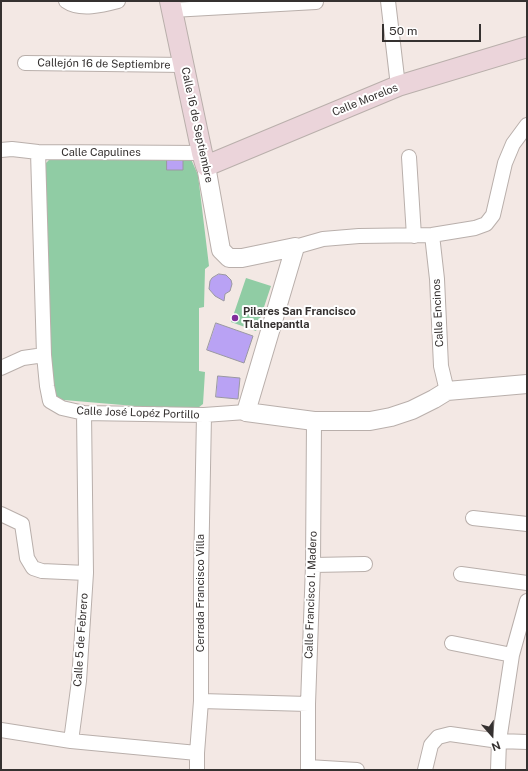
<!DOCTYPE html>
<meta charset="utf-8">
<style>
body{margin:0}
#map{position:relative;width:528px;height:771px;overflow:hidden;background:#f3e8e4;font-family:"Public Sans",sans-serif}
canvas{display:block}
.frame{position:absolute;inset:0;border:2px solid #353130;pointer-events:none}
.north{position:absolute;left:472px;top:715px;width:40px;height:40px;-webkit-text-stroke:3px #fff;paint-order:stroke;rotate:160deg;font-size:11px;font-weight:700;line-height:16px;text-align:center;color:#353130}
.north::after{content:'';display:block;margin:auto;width:14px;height:18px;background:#353130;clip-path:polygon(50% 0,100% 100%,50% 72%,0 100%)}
.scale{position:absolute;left:382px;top:24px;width:99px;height:18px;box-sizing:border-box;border:2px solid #353130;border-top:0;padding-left:5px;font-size:12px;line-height:14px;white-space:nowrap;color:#353130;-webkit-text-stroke:3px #fff;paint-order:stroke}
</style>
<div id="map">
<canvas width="528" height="771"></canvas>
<div class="frame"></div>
<div class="north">N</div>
<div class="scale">50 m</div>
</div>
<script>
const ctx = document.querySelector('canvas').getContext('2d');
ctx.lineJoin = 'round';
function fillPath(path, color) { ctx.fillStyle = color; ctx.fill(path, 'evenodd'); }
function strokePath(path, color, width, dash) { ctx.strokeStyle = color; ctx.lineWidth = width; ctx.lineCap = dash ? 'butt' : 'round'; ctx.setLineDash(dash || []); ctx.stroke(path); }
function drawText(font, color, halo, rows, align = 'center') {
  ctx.font = font + ' "Public Sans",sans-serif'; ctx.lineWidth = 4; ctx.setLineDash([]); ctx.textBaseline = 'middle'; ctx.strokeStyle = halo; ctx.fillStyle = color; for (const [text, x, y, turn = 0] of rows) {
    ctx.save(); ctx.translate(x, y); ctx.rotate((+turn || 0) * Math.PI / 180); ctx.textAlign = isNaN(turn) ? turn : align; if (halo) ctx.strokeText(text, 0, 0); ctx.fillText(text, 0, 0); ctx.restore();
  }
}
fillPath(new Path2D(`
 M50,159H191L198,175L209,266L205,269L204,307L199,308V371L205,372L203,404L194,411L52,399L45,394L46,163Z
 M246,278L271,286L256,331L231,322Z`), '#90cca4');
const building = new Path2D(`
 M167,159H183V170H167Z
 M219,274L226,275L231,280L232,284L230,291L225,294L224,301L215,296L209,289L210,281L212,278Z
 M216,323L253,336L244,363L207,350Z
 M218,376L240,378L238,399L216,397Z`);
fillPath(building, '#b9a2f4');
strokePath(building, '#9a98a1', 1);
const minor = new Path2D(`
 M66,1C80,11 103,5 118,1
 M388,1L398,86
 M172,10L316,2
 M25,63L184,65
 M1,150L12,149L38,152L202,153
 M38,152L44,355L47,386L50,401L62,408L84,413L204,415L246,412
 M409,157L414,236
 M432,235L437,279L441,366L447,391
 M295,247L323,239L359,236L432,235L475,228L486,224L493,215L505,163L513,144L527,125
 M1,368L23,358L44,355
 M1,514L22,524L27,558L33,568L42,571L86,573
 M473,518L527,524
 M313,565L365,564
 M461,574L527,583
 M452,643L512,655
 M201,701L308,704
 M1,730L71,741L197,753
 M71,741L79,681L86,573L84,413
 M308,767L357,770
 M197,770V753L201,701V575L204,415
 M308,770V704L313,565L314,421
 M425,770L431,745L438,737L450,734L499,741L527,742
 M498,770L499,741L512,655L527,601`);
const tertiary = new Path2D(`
 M206,166L221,250L229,258H242L295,247L246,412L314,421H370L391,417L412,410L434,399L447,391L527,384`);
const secondary = new Path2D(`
 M170,1L202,153L206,166L398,86L527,47`);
strokePath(minor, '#b9afab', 16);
strokePath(tertiary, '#b9afab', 20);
strokePath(secondary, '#b9afab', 22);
strokePath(minor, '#fff', 14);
strokePath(tertiary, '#fff', 18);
strokePath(secondary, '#ebd4da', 20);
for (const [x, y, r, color] of [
 [235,318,4,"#812d9b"]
]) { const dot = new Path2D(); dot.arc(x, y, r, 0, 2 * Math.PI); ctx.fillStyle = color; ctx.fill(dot); strokePath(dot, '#fff', 1.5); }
drawText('11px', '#353130', '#fff', [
 ["Callejón 16 de Septiembre",104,64,1],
 ["Calle Morelos",365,100,-22],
 ["Calle 16 de Septiembre",197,125,78],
 ["Calle Capulines",101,153],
 ["Calle Encinos",438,313,-93],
 ["Calle José Lopéz Portillo",138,413,2],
 ["Cerrada Francisco Villa",201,593,-90],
 ["Calle Francisco I. Madero",311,595,-88],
 ["Calle 5 de Febrero",81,640,-86]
]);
drawText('bold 11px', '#353130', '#fff', [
 ["Pilares San Francisco",243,312],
 ["Tlalnepantla",243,325]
], 'left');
</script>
